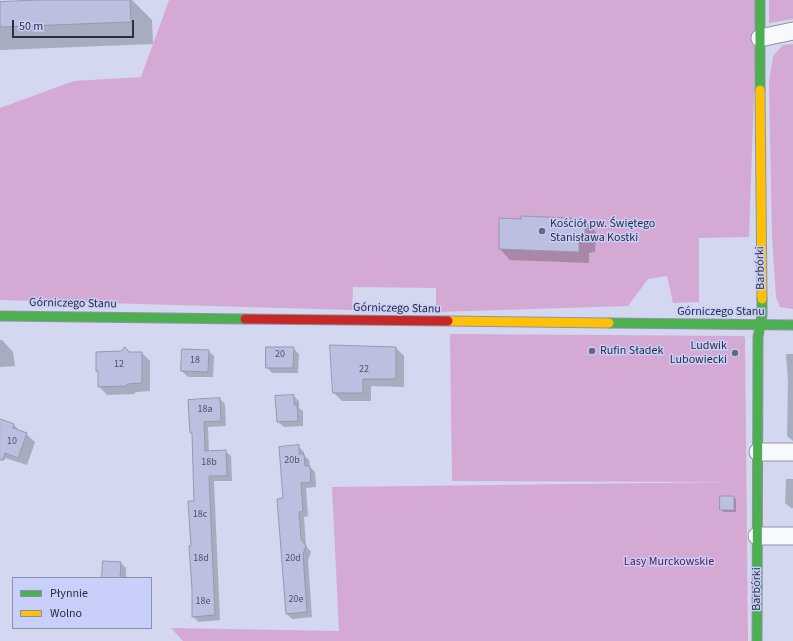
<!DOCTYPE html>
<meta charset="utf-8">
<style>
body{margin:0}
#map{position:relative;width:793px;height:641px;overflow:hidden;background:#d3d7ef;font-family:"Source Sans 3",sans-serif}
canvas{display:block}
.legend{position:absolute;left:12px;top:577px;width:140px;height:52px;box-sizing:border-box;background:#c8cffa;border:1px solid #8a8faf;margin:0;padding:5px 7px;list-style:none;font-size:12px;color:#2c2e3f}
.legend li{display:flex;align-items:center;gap:8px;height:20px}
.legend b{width:20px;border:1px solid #8a8faf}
.scale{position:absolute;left:12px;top:20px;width:122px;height:18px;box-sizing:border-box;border:2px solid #2c2e3f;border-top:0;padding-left:5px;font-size:12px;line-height:14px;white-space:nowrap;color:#2c2e3f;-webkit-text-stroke:3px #c8cffa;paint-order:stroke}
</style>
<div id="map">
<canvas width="793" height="641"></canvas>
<ul class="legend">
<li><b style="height:5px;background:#4caf50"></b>Płynnie</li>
<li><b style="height:5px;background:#ffc107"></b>Wolno</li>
</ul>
<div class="scale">50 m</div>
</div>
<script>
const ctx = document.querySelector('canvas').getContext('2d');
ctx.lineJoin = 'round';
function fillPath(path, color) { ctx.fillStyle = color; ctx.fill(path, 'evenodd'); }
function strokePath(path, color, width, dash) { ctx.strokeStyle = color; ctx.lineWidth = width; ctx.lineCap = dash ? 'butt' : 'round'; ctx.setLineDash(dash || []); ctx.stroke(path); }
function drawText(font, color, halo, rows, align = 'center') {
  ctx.font = font + ' "Source Sans 3",sans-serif'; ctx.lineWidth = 3; ctx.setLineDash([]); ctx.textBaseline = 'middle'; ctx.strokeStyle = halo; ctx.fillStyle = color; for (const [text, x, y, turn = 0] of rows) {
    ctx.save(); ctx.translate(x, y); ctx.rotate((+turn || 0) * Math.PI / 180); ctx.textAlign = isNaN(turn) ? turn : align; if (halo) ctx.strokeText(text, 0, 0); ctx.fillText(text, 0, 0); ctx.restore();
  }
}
fillPath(new Path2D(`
 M169,0H755L756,35L749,237L699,238V302L673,303L667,276L648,279L628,306L436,312V288L353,287L352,310L0,300V108L74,81L141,77Z
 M769,0H793V19L769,23Z
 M793,44V309L780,307L776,297L772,237L769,82L773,56L783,45Z
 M450,334L742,336L745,337L748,641H183L171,628L339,631L332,487L734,482L452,481Z`), '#d4a9d4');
fillPath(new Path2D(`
 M65,0H132L152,20L153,44L0,50V3Z
 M571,219L573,221H585L596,232L595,252L589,253V263L510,260L500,249L522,220Z
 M0,340H2L13,352L15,366L0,367Z
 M293,348L299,354L298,373H272L267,367Z
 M396,348L404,356V387L371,386V401H342L334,393Z
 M183,350L208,351L214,356L213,377H188L182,371Z
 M129,353H142L150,361V391L136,392L134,394L107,395L99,386V373L97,371Z
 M786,354H793V441L787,436L788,381Z
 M293,396L299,401V408L303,411V426L284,427L278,422Z
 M220,399L225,404L226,426L208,427L209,451H225L231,456L232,481H214L220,620L199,622L193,617L192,547L195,502L193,435L191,432Z
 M0,420L14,425L21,432L26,434L35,442L27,465L5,458V460L0,459Z
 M298,446L304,452V455L309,460L310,467L315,472L316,487L306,488L308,516L304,517L306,546L311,552L308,560L312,617L292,619L287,614L284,499Z
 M786,479H793V508H791L785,503Z
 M733,497L736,499V512H724L721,510Z
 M121,563L126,568V576L128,578H103Z`), '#0003');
const building = new Path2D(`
 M40,0H130L131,22L0,27V2Z
 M521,216L571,218V220H585V242H579V252L499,249V218L521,219Z
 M330,345L396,347V379H363V393H333Z
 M125,347L129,352H142V383L128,384L125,386L98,387V371H96V352L121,351Z
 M266,347H294L293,368H266Z
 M182,349L209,350L208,372L181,371Z
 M294,395V405H297L298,421L277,422L275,396Z
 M220,398L221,421L204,422L205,451L226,450L227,476H209L215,615L192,617V589L189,546H191L188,501H194L192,433H190L188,400Z
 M0,419L14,424L13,428L27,433L18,458L5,453L3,460H0Z
 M299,445V454H304L305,466H310L311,482L301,483L303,511L299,512L301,539L306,546L303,554L307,612L286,614L277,499L283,498L279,447Z
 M720,496H734V510H720Z
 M103,561L121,562L120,578H102Z`);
fillPath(building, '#bcbfe0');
strokePath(building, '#9699ab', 1);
const street = new Path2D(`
 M760,38L793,31
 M758,452H793
 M757,536H793`);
const fast = new Path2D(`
 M760,0V90
 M0,316L245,319
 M609,323L793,325
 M757,641L758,337L762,315V299`);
const slow = new Path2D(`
 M760,90L762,299
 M448,321L609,323`);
const jam = new Path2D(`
 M245,319L448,321`);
strokePath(street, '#9093a5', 19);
strokePath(fast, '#9093a5', 11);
strokePath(slow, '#9093a5', 11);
strokePath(jam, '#9093a5', 11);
strokePath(street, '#f8f9fd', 17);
strokePath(fast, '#4caf50', 9);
strokePath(slow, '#ffc107', 9);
strokePath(jam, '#c62828', 9);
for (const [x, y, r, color] of [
 [542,231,4,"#66697d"],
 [592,351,4,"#66697d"],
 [735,353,4,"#66697d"]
]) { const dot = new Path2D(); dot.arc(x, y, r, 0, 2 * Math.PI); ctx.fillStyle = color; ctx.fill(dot); strokePath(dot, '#c8cffa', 1.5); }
drawText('10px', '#505267', null, [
 ["20",280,355],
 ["18",195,361],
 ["12",119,365],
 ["22",364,370],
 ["18a",205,410],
 ["10",12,442],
 ["20b",292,461],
 ["18b",209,463],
 ["18c",200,515],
 ["18d",201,559],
 ["20d",293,559],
 ["20e",296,600],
 ["18e",203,602]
]);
drawText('12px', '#2c2e3f', '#c8cffa', [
 ["Kościół pw. Świętego",550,224],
 ["Stanisława Kostki",550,238],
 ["Ludwik",727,346,"right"],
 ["Lubowiecki",727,360,"right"],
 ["Rufin Sładek",600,351]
], 'left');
drawText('12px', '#2c2e3f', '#c8cffa', [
 ["Barbórki",761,268,-91],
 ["Górniczego Stanu",73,304,1],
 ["Górniczego Stanu",397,309,1],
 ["Górniczego Stanu",721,312],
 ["Barbórki",757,589,-90]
]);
drawText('12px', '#5b164c', '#c8cffa', [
 ["Lasy Murckowskie",669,562]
]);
</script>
